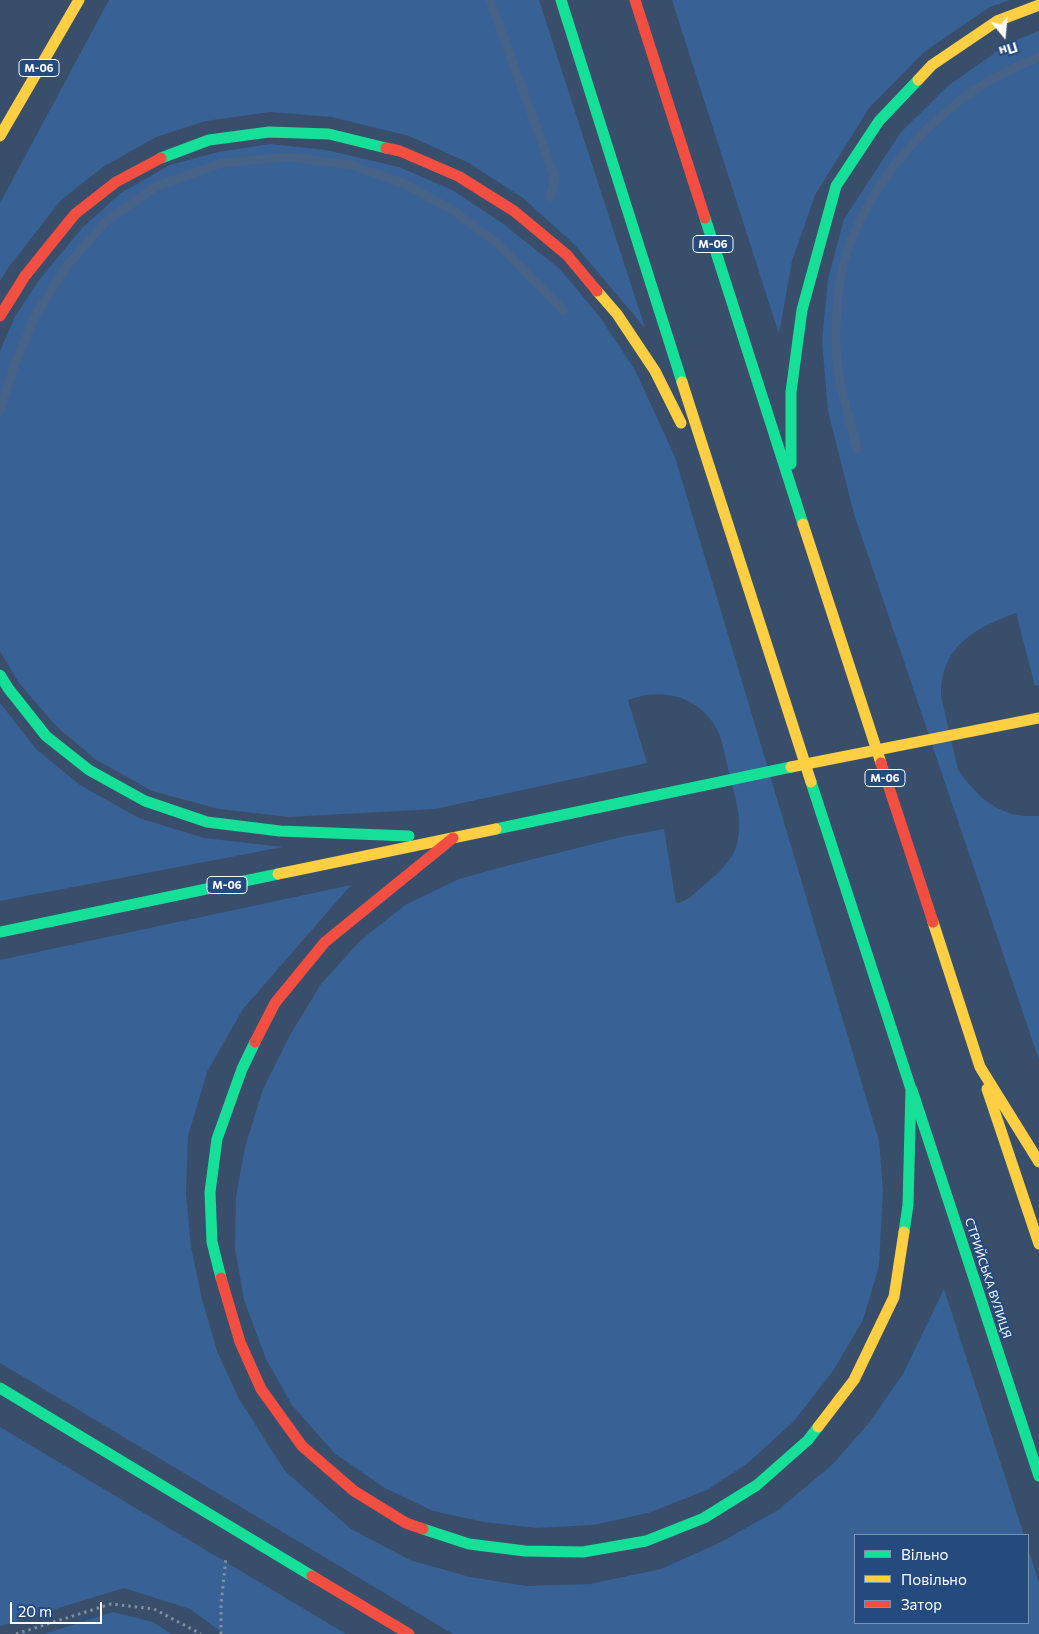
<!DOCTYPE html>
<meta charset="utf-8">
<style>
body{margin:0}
#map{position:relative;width:1039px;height:1634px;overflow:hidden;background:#394e6a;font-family:Commissioner,sans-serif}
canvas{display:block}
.legend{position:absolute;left:854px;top:1534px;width:175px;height:90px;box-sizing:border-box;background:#254a7e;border:1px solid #7c92b2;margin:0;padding:6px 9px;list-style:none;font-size:15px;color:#fff}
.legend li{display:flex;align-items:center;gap:10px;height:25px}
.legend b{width:25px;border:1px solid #7c92b2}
.north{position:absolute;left:979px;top:10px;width:50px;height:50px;-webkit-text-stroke:4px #254a7e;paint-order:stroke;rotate:163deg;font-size:14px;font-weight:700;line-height:20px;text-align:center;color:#fff}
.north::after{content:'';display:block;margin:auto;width:18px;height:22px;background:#fff;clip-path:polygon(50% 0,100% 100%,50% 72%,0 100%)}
.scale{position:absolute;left:10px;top:1602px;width:92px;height:22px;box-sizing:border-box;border:2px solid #fff;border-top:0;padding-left:6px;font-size:15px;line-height:18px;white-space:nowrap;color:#fff;-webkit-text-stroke:4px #254a7e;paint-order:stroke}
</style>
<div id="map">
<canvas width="1039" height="1634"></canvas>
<ul class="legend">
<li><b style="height:6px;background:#16e098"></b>Вільно</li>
<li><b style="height:6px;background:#ffcf43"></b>Повільно</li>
<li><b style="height:6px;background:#f24e42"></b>Затор</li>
</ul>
<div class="north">Пн</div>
<div class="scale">20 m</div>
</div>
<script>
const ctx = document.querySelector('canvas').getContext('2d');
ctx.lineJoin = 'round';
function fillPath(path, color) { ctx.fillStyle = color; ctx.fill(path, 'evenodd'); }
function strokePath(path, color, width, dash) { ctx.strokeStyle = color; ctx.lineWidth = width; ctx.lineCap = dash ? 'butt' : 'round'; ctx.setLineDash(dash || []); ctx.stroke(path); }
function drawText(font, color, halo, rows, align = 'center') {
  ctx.font = font + ' Commissioner,sans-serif'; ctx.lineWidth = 4; ctx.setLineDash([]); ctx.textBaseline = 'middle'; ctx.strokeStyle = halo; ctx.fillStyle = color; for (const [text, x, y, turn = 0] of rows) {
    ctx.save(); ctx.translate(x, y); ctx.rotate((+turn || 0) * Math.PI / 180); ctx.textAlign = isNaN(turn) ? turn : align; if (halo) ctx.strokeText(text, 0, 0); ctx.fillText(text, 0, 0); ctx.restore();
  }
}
fillPath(new Path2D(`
 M109,0H539L645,328L574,244L523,198L469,163L409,136L332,117L270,112L206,121L156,137L103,167L61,200L8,268L0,281V203Z
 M672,0H1010L990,7L924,52L869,108L815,195L792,261L779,334Z
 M1039,31V685L1035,686L1016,613C975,628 940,646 941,696L958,770L968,783L982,798L997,808L1011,814L1025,816H1039V1060L854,514L828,411L822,341L828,279L844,219L901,132L949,85L1009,43Z
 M270,144L326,150L399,167L452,190L502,223L560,269L599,316L635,370L675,457L879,1141L883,1190L879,1266L863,1320L833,1371L794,1421L748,1463L707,1490L648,1513L593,1525L537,1528L484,1522L433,1511L385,1488L334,1453L292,1405L266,1359L244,1300L235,1248L236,1197L245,1147L263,1089L290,1035L321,984L360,941L405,905L459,879L510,865L621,837L664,829L676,903C687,902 695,893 704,885C716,876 733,860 737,844C743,822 736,799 730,777C727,764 724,749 720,736C705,698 664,686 628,700L647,763L435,809L289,817L219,809L152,791L95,759L57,727L19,683L0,651V351L15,317L39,280L83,227L121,193L170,165L218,152Z
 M0,703L37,750L80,785L139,818L204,838L283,847L0,901Z
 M351,885L243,1009L207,1072L188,1136L186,1194L191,1247L202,1299L217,1351L239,1399L285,1471L351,1529L410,1560L470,1577L526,1586L590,1584L661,1569L719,1543L778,1510L833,1464L868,1424L903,1374L944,1289L1024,1535H855V1623H1028V1548L1039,1583V1634H453L0,1363V960Z
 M0,1427L346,1634H224L190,1609L124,1588L0,1626Z
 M113,1612L153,1622L171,1634H44Z`), '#386195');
strokePath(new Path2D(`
 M490,0L555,178L550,197
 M0,411L14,366L35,316L66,267L106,221L157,186L222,163L290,157L351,165L405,184L451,209L498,244L563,310
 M857,449C851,424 843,400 839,375C834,351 836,305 840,280C856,187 949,87 1039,58`), '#476287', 9);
strokePath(new Path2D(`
 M16,1634L111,1604L154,1609L201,1634
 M221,1634V1604L226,1558`), '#7f8ea0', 3, [2.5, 4]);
strokePath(new Path2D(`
 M561,0L682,382
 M161,158L209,140L269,132L329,134L386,148
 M705,218L803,524
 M791,464V392L802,310L836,186L879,121L918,80
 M0,675L8,688L46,736L89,770L145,801L207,822L280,831L409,836
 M811,782L911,1089L908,1205L904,1232
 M496,829L791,767
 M0,932L278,874
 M912,1090L1039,1476
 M221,1278L212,1242L210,1192L217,1139L242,1069L255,1042
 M0,1388L312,1576
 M423,1529L469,1544L525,1551L583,1552L646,1541L704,1518L757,1485L808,1440L818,1427`), '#16e098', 11);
strokePath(new Path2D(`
 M918,80L932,65L997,21L1039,5
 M0,136L79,0
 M597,291L617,314L655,371L681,423
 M682,382L811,782
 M803,524L881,763
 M791,767L1039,718
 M278,874L496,829
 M933,922L980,1067L1039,1162
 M987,1089L1039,1244
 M818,1427L854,1380L894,1297L904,1232`), '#ffcf43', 11);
strokePath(new Path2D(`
 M635,0L705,218
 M386,148L400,151L458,176L514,211L567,255L597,291
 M0,316L25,276L75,214L116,182L161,158
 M881,763L933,922
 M255,1042L275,1003L325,942L453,838
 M221,1278L240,1342L261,1389L302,1446L354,1491L406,1523L423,1529
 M312,1576L409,1634`), '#f24e42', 11);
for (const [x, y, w] of [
 [39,68,40],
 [713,244,40],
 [885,778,40],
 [227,885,40]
]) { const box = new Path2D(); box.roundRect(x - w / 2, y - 8.5, w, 17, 4); ctx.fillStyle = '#254a7e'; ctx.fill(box); strokePath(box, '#fff', 1); }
drawText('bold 11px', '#fff', null, [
 ["М-06",39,68],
 ["М-06",713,244],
 ["М-06",885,778],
 ["М-06",227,885]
]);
drawText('12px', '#fff', '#254a7e', [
 ["СТРИЙСЬКА ВУЛИЦЯ",988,1278,72]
]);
</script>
